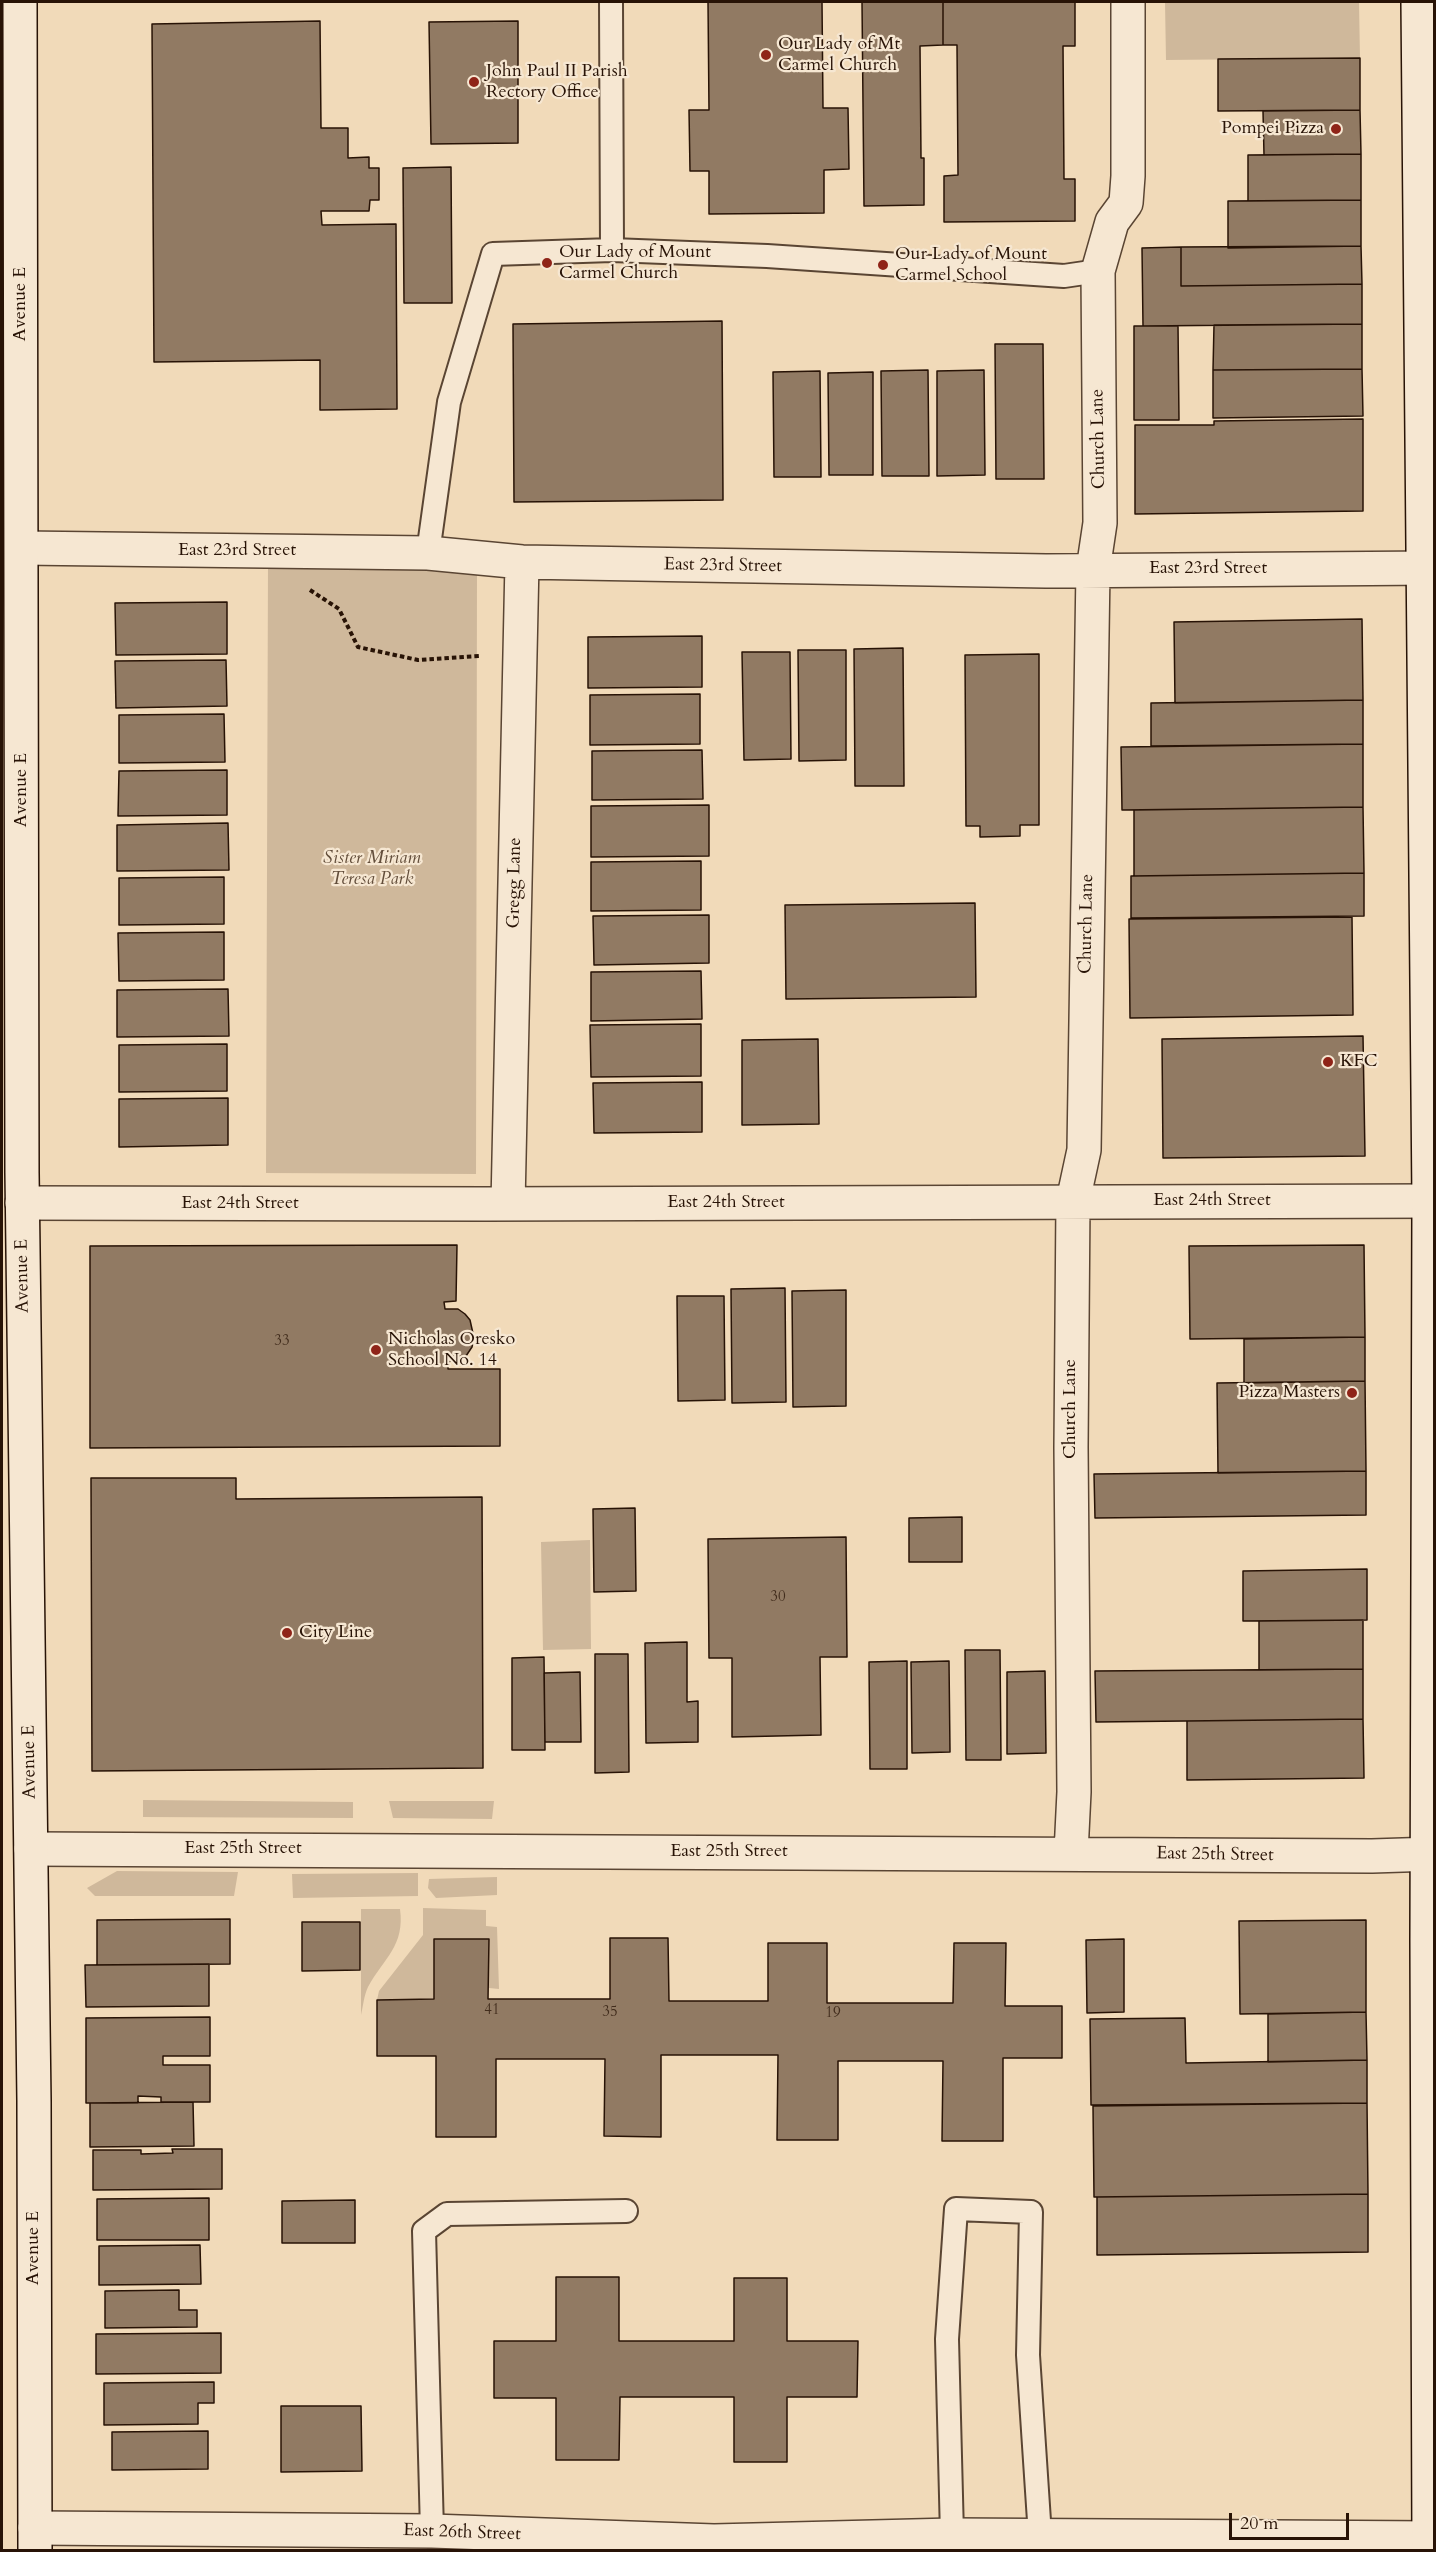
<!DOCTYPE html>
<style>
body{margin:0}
#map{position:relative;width:1436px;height:2552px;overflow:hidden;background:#f1dab9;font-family:Cardo,serif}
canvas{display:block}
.frame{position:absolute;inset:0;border:3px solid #281306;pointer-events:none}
.scale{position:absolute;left:1229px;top:2513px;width:120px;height:27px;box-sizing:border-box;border:3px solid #281306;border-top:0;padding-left:8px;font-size:18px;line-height:21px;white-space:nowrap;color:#281306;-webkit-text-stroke:4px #f6e7d2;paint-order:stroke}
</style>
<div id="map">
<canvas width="1436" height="2552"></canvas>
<div class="frame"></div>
<div class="scale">20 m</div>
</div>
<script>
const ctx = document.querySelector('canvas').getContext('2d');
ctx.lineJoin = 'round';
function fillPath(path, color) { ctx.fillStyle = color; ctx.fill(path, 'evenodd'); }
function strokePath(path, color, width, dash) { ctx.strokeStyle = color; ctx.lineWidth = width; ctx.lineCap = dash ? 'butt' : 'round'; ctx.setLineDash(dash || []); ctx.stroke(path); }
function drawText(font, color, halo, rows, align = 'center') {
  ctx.font = font + ' Cardo,serif'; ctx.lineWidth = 4.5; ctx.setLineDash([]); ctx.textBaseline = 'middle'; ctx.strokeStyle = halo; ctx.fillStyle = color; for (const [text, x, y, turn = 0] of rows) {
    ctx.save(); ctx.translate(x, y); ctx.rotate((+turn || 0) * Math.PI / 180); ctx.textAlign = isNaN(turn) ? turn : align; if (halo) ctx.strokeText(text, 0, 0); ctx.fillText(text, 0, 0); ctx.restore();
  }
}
fillPath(new Path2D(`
 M1165,2H1359L1360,58L1166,60Z
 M268,563L477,567L476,1174L266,1173Z
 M590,1540L591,1649L543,1650L541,1542Z
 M143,1800L353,1802V1818L143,1817Z
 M389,1801H494L492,1819L393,1818Z
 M117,1871L238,1872L234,1896H95L87,1888Z
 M418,1873V1896L293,1898L292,1874Z
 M497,1877V1895L436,1898L428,1888L429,1879Z
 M423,1908L486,1910V1926L497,1927L499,1989L489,1988L488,1939H435L434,1999L377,2000L379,1991L423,1935Z
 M361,1909H400C405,1946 384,1958 368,1987C364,1995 363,2007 361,2015Z`), '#cfb89b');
const building = new Path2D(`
 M708,2H822L823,108H848L849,169L824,170V213L709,214V171H690L689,110H709Z
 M862,2H943V45L920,46L921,158H924V205L864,206Z
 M943,2H1075V46H1063L1064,179H1075V221L944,222V176L958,175L957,45H943Z
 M320,21L321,128H348V158L369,157V168H379V200H370L369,211H321L322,225L396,224L397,409L320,410V360L154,362L152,24Z
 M518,21V143L431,144L429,22Z
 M1360,58V110L1218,111V59Z
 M1360,110L1361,154L1264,155L1263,111Z
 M1361,154V200L1248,201V155Z
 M451,167L452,303H404L403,168Z
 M1361,200V246L1228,248V201Z
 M1361,246L1362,284L1181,286V247Z
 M1181,247V286L1362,284V324L1143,326L1142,248Z
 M722,321L723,500L514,502L513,324Z
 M1362,324V369L1213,370L1214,325Z
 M1134,326H1178L1179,420H1134Z
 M995,344H1043L1044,479H996Z
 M1362,369L1363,416L1213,418V370Z
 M928,370L929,476H882L881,371Z
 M984,370L985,475L937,476V371Z
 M820,371L821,477H774L773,372Z
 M873,372V475H829L828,373Z
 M1363,419V511L1135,514V425H1214V421Z
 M227,602V654L116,655L115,603Z
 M1362,619L1363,700L1175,703L1174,622Z
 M702,636V687L588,688V637Z
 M903,648L904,786H855L854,649Z
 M798,650H846V760L799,761Z
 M742,652H790L791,759L744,760Z
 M1039,654V825H1020V836L980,837V826H966L965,655Z
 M226,660L227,706L116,708L115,661Z
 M700,694V744L590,745V695Z
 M1363,700V744L1151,746V703Z
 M224,714L225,762L119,763V715Z
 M1363,744V807L1122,810L1121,747Z
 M702,750L703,799L592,800V751Z
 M227,770V815L118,816L119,771Z
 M709,805V856L591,857V806Z
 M1363,807L1364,873L1134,876V810Z
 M228,823L229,870L117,871V825Z
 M701,861V910L591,911V862Z
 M1364,873V916L1131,918V876Z
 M224,877V924L119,925V878Z
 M975,903L976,997L786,999L785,905Z
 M709,915V963L594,965L593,916Z
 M1352,917L1353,1015L1130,1018L1129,919Z
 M224,932V980L119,981L118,933Z
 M701,971L702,1019L591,1021V972Z
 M228,989L229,1036L117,1037V990Z
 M701,1024V1076L591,1077L590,1025Z
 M1363,1036L1365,1156L1163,1158L1162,1039Z
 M818,1039L819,1124L742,1125V1040Z
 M227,1044V1091L119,1092V1045Z
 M702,1082V1132L594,1133L593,1083Z
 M228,1098V1145L119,1147V1099Z
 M457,1245L456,1301L444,1302L445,1309H458L465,1314L470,1320L474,1338L472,1347L466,1356L448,1362V1369H500V1446L90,1448V1246Z
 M1364,1245L1365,1337L1190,1339L1189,1246Z
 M785,1288L786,1402L732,1403L731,1289Z
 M846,1290V1406L793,1407L792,1291Z
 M677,1296H724L725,1400L678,1401Z
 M1365,1337V1381L1244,1383V1339Z
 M1365,1381L1366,1471L1218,1473L1217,1383Z
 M1366,1471V1515L1095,1518L1094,1474Z
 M91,1478H236V1499L482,1497L483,1768L92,1771Z
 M635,1508L636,1591L594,1592L593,1509Z
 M962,1517V1562H909V1518Z
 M846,1537L847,1657H820L821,1735L732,1737V1658H709L708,1539Z
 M1367,1569V1620L1243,1621V1571Z
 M1363,1620V1669L1259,1670V1621Z
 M687,1642V1702L698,1701V1742L646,1743L645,1643Z
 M965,1650H1000L1001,1760H966Z
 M595,1654H628L629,1772L595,1773Z
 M544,1657L545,1750H512V1658Z
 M907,1661V1769H870L869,1662Z
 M949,1661L950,1752L912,1753L911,1662Z
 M1363,1669V1719L1096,1722L1095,1671Z
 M1045,1671L1046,1753L1007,1754V1672Z
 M580,1672L581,1742H545L544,1673Z
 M1363,1719L1364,1778L1187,1780V1721Z
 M230,1919V1964L97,1965V1920Z
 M1366,1920V2012L1240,2014L1239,1921Z
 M302,1922H360V1970L302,1971Z
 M610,1938H668L669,2001H768V1943H827V2003H953L954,1943H1006L1005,2006H1062V2058H1003V2141H942L943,2061H838V2140H777L778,2055H661V2137L604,2136L605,2059H496V2137H436V2056H377V2000L434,1999V1939H489L488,1999H610Z
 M1124,1939V2012L1087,2013L1086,1940Z
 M209,1964V2006L86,2007L85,1965Z
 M1366,2012L1367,2060L1268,2062V2014Z
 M210,2017V2056H163V2065H210V2102H161V2097L138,2096V2103H86V2018Z
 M1185,2018L1186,2063L1367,2060V2103L1091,2105L1090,2019Z
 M193,2102L194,2146L90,2147V2103Z
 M1367,2103L1368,2194L1094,2197L1093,2106Z
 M172,2149H222V2189L93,2190V2150H141V2154L173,2153Z
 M1368,2194V2252L1097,2255V2197Z
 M209,2198V2240H97V2199Z
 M355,2200V2243H282V2201Z
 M200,2245L201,2284L99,2285V2246Z
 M556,2277H619V2341H734V2278H787V2341H858L857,2397H787V2462H734V2397H620L619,2460H556V2398H494V2341H556Z
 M179,2290V2310H197V2327L105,2328V2291Z
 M221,2333V2373L96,2374V2334Z
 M214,2382V2403H198V2424L104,2425V2383Z
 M281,2406H361L362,2471L281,2472Z
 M208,2431V2469L112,2470V2432Z`);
fillPath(building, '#917a63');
strokePath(building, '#281306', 1.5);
const lane = new Path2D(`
 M612,250L767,256L1064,276L1098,271
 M428,553L449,402L493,254L612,250L611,2
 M432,2531L424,2231L447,2214L626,2211
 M952,2535L947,2339L956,2209L1031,2212L1028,2355L1040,2536`);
const street = new Path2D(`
 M22,548L428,553L522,562L1046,571L1434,568
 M22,1203L486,1204L1434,1201
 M508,1204L522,562
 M31,1849L1372,1856L1434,1854
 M1071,1853L1074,1792L1071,1447L1073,1201L1084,1150L1093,570L1100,523L1098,271L1112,222L1126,203L1128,176V2
 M35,2528L432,2531L714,2541L952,2535L1434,2538`);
const secondary = new Path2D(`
 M20,2L22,1173L34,2101L35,2550
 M1418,2L1429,1201L1427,1938L1429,2550`);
strokePath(lane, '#5a4533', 26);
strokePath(street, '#5a4533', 36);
strokePath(secondary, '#281306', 36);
strokePath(new Path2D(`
 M310,590L339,609L358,647L418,660L480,656`), '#281306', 4, [4.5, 3]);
strokePath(lane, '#f6e7d2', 22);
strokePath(street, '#f6e7d2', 33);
strokePath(secondary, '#f6e7d2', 33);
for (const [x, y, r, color] of [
 [766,55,6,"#8f2418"],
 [474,82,6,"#8f2418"],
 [1336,129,6,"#8f2418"],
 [547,263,6,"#8f2418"],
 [883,265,6,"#8f2418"],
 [1328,1062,6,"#8f2418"],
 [376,1350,6,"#8f2418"],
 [1352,1393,6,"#8f2418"],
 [287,1633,6,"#8f2418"]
]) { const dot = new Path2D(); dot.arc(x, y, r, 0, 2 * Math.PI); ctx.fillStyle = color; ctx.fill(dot); strokePath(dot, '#f6e7d2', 2); }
drawText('15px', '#422d1d', null, [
 ["33",282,1342],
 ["30",778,1598],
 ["41",492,2011],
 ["35",610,2013],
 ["19",833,2014]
]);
drawText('18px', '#281306', '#f6e7d2', [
 ["Our Lady of Mt",778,45],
 ["Carmel Church",778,66],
 ["John Paul II Parish",486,72],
 ["Rectory Office",486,93],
 ["Pompei Pizza",1324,129,"right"],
 ["Our Lady of Mount",559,253],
 ["Carmel Church",559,274],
 ["Our Lady of Mount",895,255],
 ["Carmel School",895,276],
 ["KFC",1340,1062],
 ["Nicholas Oresko",388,1340],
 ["School No. 14",388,1361],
 ["Pizza Masters",1340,1393,"right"],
 ["City Line",299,1633]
], 'left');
drawText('18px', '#281306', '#f6e7d2', [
 ["Avenue E",21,304,-90],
 ["Church Lane",1099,439,-91],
 ["East 23rd Street",237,551],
 ["East 23rd Street",723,566,1],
 ["East 23rd Street",1208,569],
 ["Avenue E",22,790,-90],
 ["Gregg Lane",515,883,-89],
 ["Church Lane",1087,924,-89],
 ["East 24th Street",1212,1201],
 ["East 24th Street",726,1203],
 ["East 24th Street",240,1204],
 ["Avenue E",23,1276,-91],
 ["Church Lane",1071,1409,-90],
 ["Avenue E",30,1762,-91],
 ["East 25th Street",243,1849],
 ["East 25th Street",729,1852],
 ["East 25th Street",1215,1855,1],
 ["Avenue E",34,2248,-90],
 ["East 26th Street",462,2533,2]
]);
drawText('italic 18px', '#624d3a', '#f6e7d2', [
 ["Sister Miriam",372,859],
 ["Teresa Park",372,880]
]);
</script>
